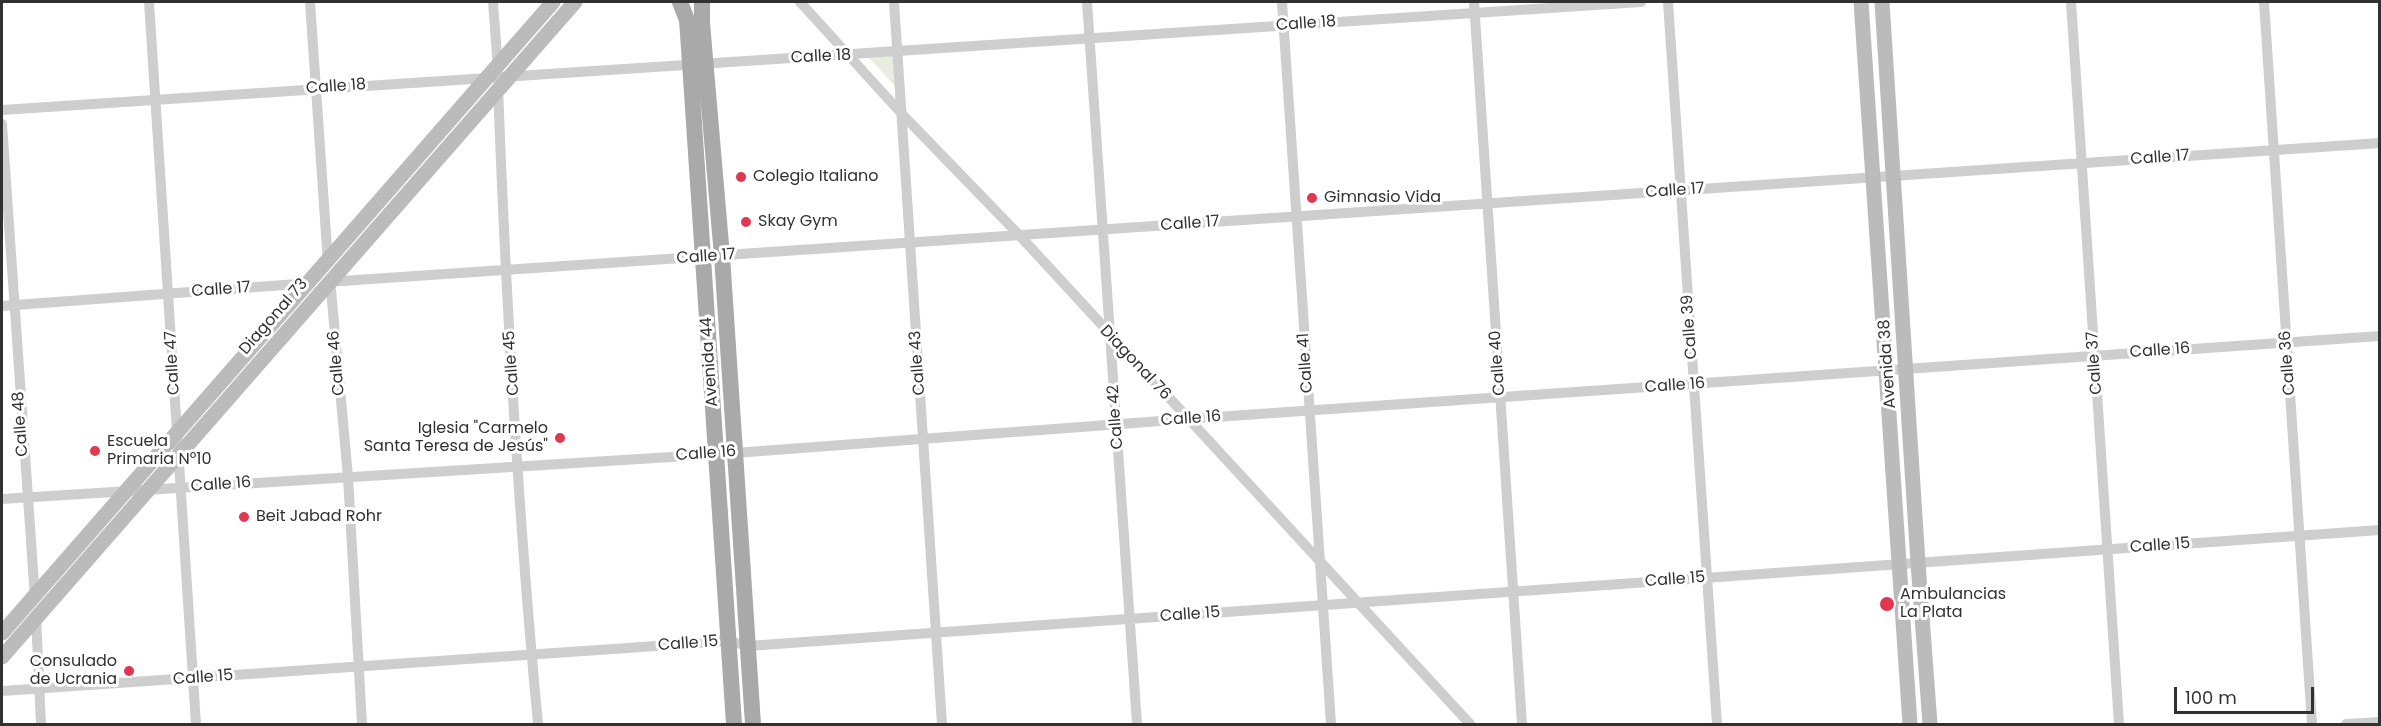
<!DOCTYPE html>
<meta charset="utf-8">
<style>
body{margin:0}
#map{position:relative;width:2381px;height:726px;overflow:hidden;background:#fff;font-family:Poppins,sans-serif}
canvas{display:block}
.frame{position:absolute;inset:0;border:3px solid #313131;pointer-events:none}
.scale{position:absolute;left:2174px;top:687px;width:140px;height:27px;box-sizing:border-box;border:3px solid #313131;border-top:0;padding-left:8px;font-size:18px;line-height:21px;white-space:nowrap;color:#313131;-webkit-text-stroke:4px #fff;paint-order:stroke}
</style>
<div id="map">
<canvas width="2381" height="726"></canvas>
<div class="frame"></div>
<div class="scale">100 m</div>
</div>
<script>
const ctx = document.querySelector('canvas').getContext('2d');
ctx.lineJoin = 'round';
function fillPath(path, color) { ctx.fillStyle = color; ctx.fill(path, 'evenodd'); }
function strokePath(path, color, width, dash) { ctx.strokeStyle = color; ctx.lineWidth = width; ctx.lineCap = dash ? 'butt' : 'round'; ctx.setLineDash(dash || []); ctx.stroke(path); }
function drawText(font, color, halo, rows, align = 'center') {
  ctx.font = font + ' Poppins,sans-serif'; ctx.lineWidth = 6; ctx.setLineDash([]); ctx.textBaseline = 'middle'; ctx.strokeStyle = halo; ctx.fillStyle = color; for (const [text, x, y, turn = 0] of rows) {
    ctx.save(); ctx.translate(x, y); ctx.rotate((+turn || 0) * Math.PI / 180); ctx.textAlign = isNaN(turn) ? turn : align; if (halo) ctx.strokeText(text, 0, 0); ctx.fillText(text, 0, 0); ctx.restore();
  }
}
fillPath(new Path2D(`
 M893,56L895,86L869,58Z`), '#e8eddf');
strokePath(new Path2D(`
 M149,2L196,724
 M310,2L328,263
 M493,2L498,69
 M800,2L901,113L1020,236L1470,724
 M894,2L942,724
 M1087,2L1137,724
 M1282,2L1331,724
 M1474,2L1522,724
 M1668,2L1717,724
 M2071,2L2119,724
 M2264,2L2312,724
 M498,87C506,300 518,513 538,724
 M2,110L1641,2
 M2,124L35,598
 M330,279L348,477L362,724
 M327,282L2380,143
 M2,306L311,283
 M2,499L735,453L1187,419L2380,336
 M36,617L41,724
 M2,691L729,641L748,646L2380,530
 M2346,724L2380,722`), '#cecece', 10);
strokePath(new Path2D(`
 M1861,2L1910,724
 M1882,2L1918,563L1930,724
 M2,633L553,2
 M2,657L575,2`), '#bbb', 15);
strokePath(new Path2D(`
 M680,2L687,20L690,63L734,724
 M702,2V23L722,256L753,724`), '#a9a9a9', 16);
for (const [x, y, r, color] of [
 [741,177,6,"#e43650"],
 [1312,198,6,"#e43650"],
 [746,222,6,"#e43650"],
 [560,438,6,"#e43650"],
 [95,451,6,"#e43650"],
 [244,517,6,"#e43650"],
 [1887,604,8,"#e43650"],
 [129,671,6,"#e43650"]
]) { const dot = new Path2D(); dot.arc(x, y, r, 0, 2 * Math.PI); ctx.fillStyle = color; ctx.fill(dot); strokePath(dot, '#fff', 2); }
drawText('16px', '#313131', '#fff', [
 ["Calle 18",1306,24,-4],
 ["Calle 18",821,57,-3],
 ["Calle 18",336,87,-4],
 ["Calle 17",2160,158,-4],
 ["Calle 17",1675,191,-4],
 ["Calle 17",1190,224,-4],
 ["Calle 17",706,257,-4],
 ["Calle 17",221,290,-4],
 ["Diagonal 73",274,317,-49],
 ["Calle 39",1690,327,-94],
 ["Calle 16",2160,351,-4],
 ["Avenida 44",710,362,-94],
 ["Calle 47",173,363,-93],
 ["Calle 46",337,363,-95],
 ["Calle 45",512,363,-94],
 ["Calle 43",918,363,-94],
 ["Diagonal 76",1135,363,47],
 ["Calle 41",1306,363,-94],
 ["Calle 40",1498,363,-94],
 ["Calle 37",2095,363,-94],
 ["Calle 36",2288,363,-94],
 ["Avenida 38",1888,364,-94],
 ["Calle 16",1675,386,-4],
 ["Calle 42",1116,417,-94],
 ["Calle 16",1191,419,-4],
 ["Calle 48",21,424,-94],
 ["Calle 16",706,454,-4],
 ["Calle 16",221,485,-4],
 ["Calle 15",2160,546,-4],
 ["Calle 15",1675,580,-4],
 ["Calle 15",1190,615,-4],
 ["Calle 15",688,644,-4],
 ["Calle 15",203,678,-4]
]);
drawText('16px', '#313131', '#fff', [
 ["Colegio Italiano",753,177],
 ["Gimnasio Vida",1324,198],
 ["Skay Gym",758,222],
 ["Iglesia \"Carmelo",548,429,"right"],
 ["Santa Teresa de Jesús\"",548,447,"right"],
 ["Escuela",107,442],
 ["Primaria N°10",107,460],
 ["Beit Jabad Rohr",256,517],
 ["Ambulancias",1900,595],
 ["La Plata",1900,613],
 ["Consulado",117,662,"right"],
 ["de Ucrania",117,680,"right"]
], 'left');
</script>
